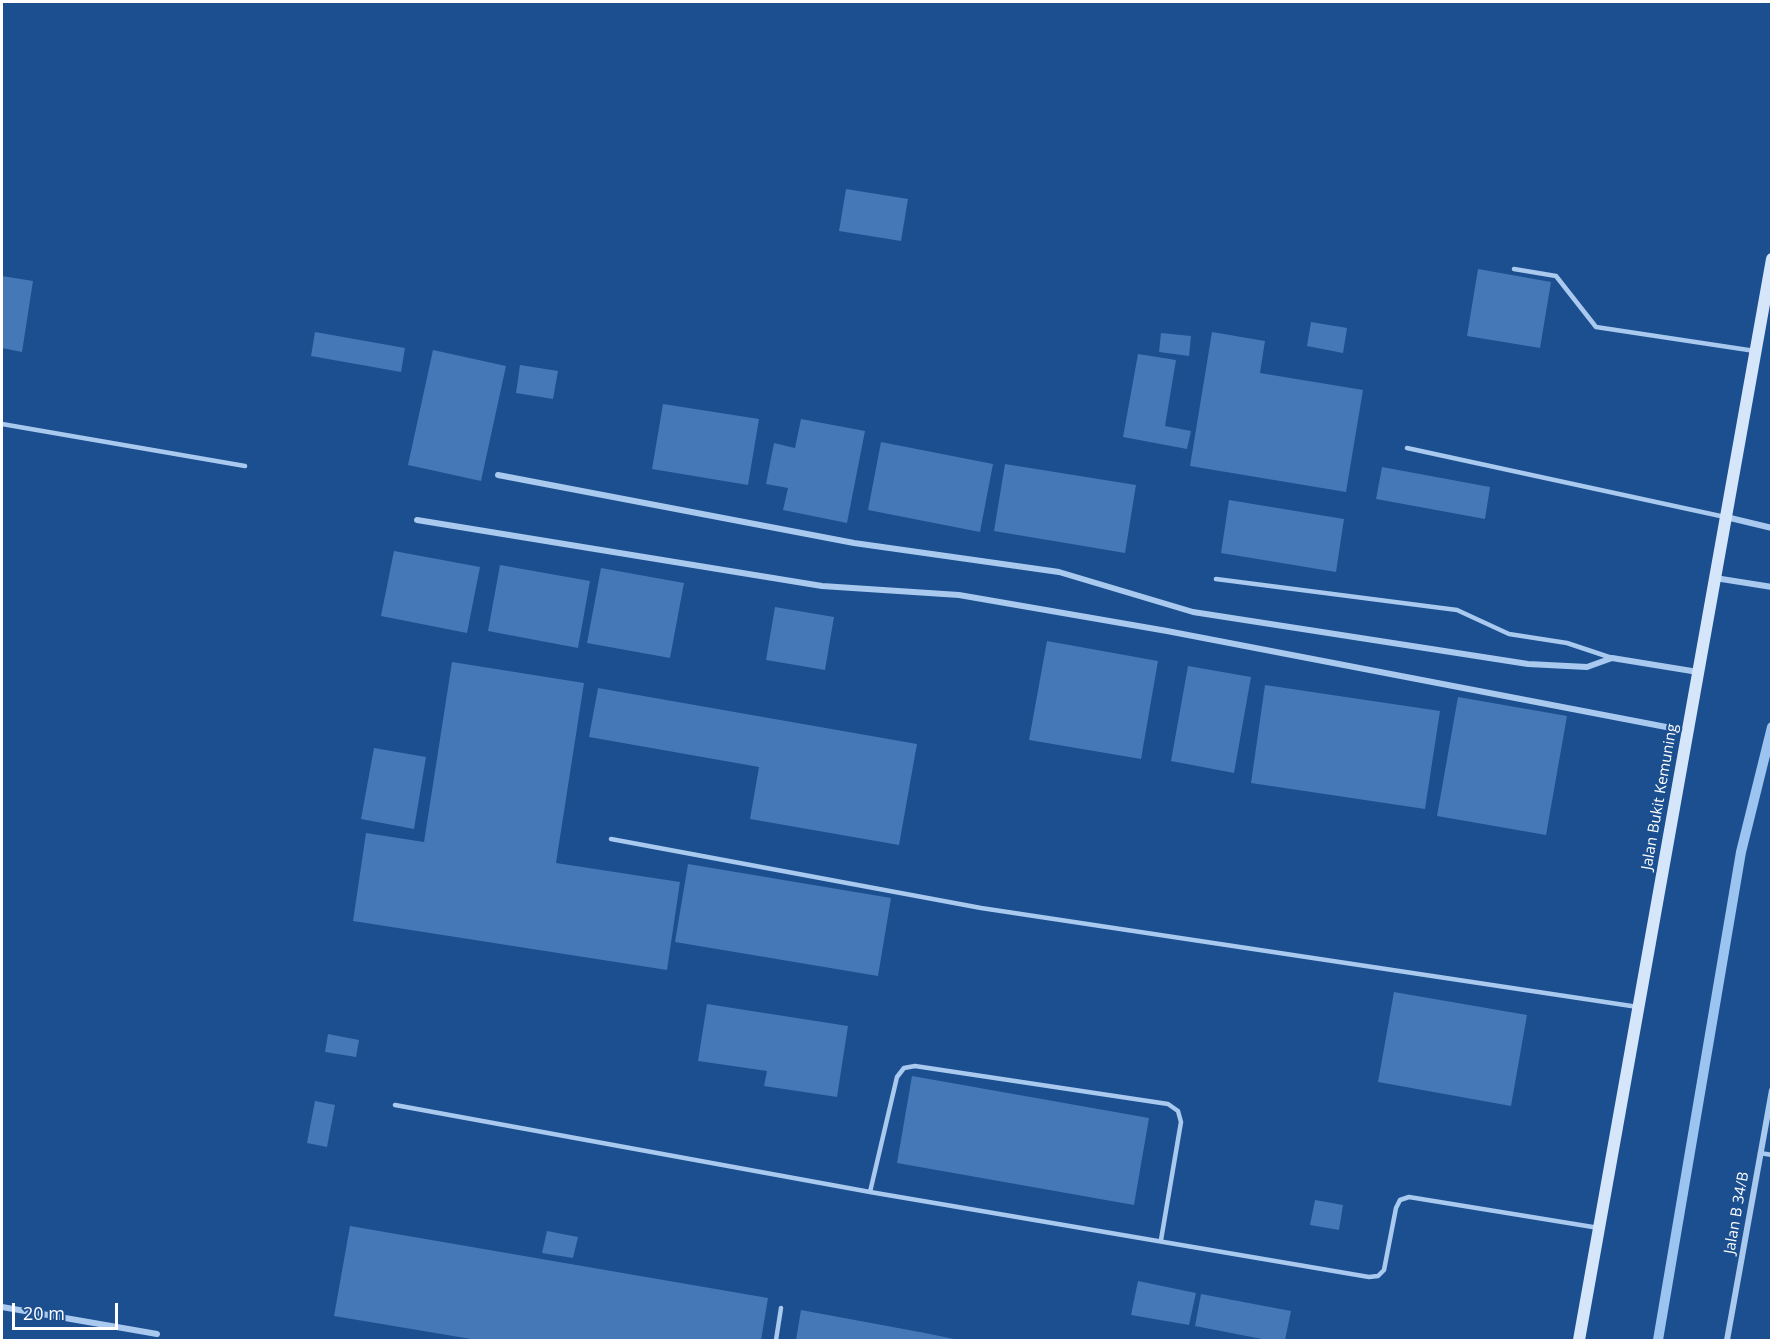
<!DOCTYPE html>
<style>
body{margin:0}
#map{position:relative;width:1773px;height:1342px;overflow:hidden;background:#1b4f8f;font-family:"Open Sans",sans-serif}
canvas{display:block}
.frame{position:absolute;inset:0;border:3px solid #fff;pointer-events:none}
.scale{position:absolute;left:12px;top:1303px;width:106px;height:27px;box-sizing:border-box;border:3px solid #fff;border-top:0;padding-left:8px;font-size:18px;line-height:21px;white-space:nowrap;color:#fff;-webkit-text-stroke:4px #1b4f8f;paint-order:stroke}
</style>
<div id="map">
<canvas width="1773" height="1342"></canvas>
<div class="frame"></div>
<div class="scale">20 m</div>
</div>
<script>
const ctx = document.querySelector('canvas').getContext('2d');
ctx.lineJoin = 'round';
function strokePath(path, color, width, dash) { ctx.strokeStyle = color; ctx.lineWidth = width; ctx.lineCap = dash ? 'butt' : 'round'; ctx.setLineDash(dash || []); ctx.stroke(path); }
function fillPath(path, color) { ctx.fillStyle = color; ctx.fill(path, 'evenodd'); }
function drawText(font, color, halo, rows, align = 'center') {
  ctx.font = font + ' "Open Sans",sans-serif'; ctx.lineWidth = 4.5; ctx.setLineDash([]); ctx.textBaseline = 'middle'; ctx.strokeStyle = halo; ctx.fillStyle = color; for (const [text, x, y, turn = 0] of rows) {
    ctx.save(); ctx.translate(x, y); ctx.rotate((+turn || 0) * Math.PI / 180); ctx.textAlign = isNaN(turn) ? turn : align; if (halo) ctx.strokeText(text, 0, 0); ctx.fillText(text, 0, 0); ctx.restore();
  }
}
strokePath(new Path2D(`
 M1658,1340L1741,852L1772,727`), '#9cc4f0', 10);
fillPath(new Path2D(`
 M846,189L908,199L901,241L839,231Z
 M1478,269L1551,282L1540,348L1467,336Z
 M2,276L33,281L22,352L2,348Z
 M1311,322L1347,328L1343,353L1307,346Z
 M315,332L405,348L401,372L311,356Z
 M1212,332L1265,341L1260,373L1363,390L1346,492L1190,466Z
 M1161,333L1191,336L1189,356L1159,352Z
 M433,350L506,366L481,481L408,465Z
 M1138,354L1176,360L1165,426L1191,431L1187,449L1123,437Z
 M520,365L558,371L553,399L516,393Z
 M663,404L759,419L748,485L652,469Z
 M801,419L865,431L847,523L783,510L788,488L766,484L774,443L795,448Z
 M881,442L993,464L980,532L868,510Z
 M1005,464L1136,485L1125,553L994,531Z
 M1382,467L1490,487L1485,519L1376,499Z
 M1229,500L1344,519L1336,572L1221,553Z
 M394,551L480,567L467,633L381,616Z
 M500,565L590,581L578,648L488,631Z
 M601,568L684,583L670,658L587,643Z
 M775,607L834,617L825,670L766,660Z
 M1047,641L1158,661L1141,759L1029,740Z
 M452,662L584,683L556,863L680,882L667,970L353,921L366,833L424,842Z
 M1188,666L1251,677L1234,773L1171,761Z
 M1265,685L1440,711L1425,809L1251,783Z
 M598,688L917,744L899,845L750,819L759,767L589,737Z
 M1458,697L1567,716L1546,835L1437,816Z
 M374,748L426,757L414,829L361,819Z
 M688,864L891,898L878,976L675,942Z
 M1394,992L1527,1015L1511,1106L1378,1082Z
 M707,1004L848,1026L837,1097L764,1086L767,1071L698,1061Z
 M328,1034L359,1040L356,1057L325,1052Z
 M912,1076L1149,1118L1134,1205L897,1163Z
 M315,1101L335,1105L327,1147L307,1143Z
 M1315,1200L1343,1205L1339,1230L1310,1225Z
 M350,1226L768,1298L761,1340H477L334,1316Z
 M547,1231L578,1237L573,1258L542,1253Z
 M1138,1281L1196,1293L1189,1325L1131,1315Z
 M1201,1294L1291,1311L1285,1340H1267L1195,1326Z
 M801,1310L925,1333L959,1340H796Z`), '#4478b7');
strokePath(new Path2D(`
 M1514,269L1556,276L1596,327L1755,351
 M2,424L245,466
 M1407,448L1725,517
 M1216,579L1457,610L1509,634L1567,643L1612,658
 M611,839L981,908L1638,1007
 M395,1105L870,1192L1369,1277L1378,1276L1384,1270L1396,1208L1400,1200L1409,1197L1599,1228
 M1760,1153L1772,1155
 M870,1192L897,1077L904,1068L915,1066L1168,1104L1178,1111L1181,1122L1161,1240
 M776,1340L781,1308`), '#a9c9ee', 4.5);
strokePath(new Path2D(`
 M498,475L854,543L1059,572L1193,612L1528,664L1587,667L1612,658L1698,672
 M1726,517L1772,528
 M417,520L822,586L959,595L1167,631L1687,731
 M1715,578L1772,587
 M2,1307L157,1334
 M1727,1340L1772,1090`), '#a9c9ee', 6);
strokePath(new Path2D(`
 M1579,1340L1772,259`), '#d6e6fa', 12);
drawText('15px', '#fff', '#1b4f8f', [
 ["Jalan Bukit Kemuning",1660,797,-80],
 ["Jalan B 34/B",1737,1213,-80]
]);
</script>
